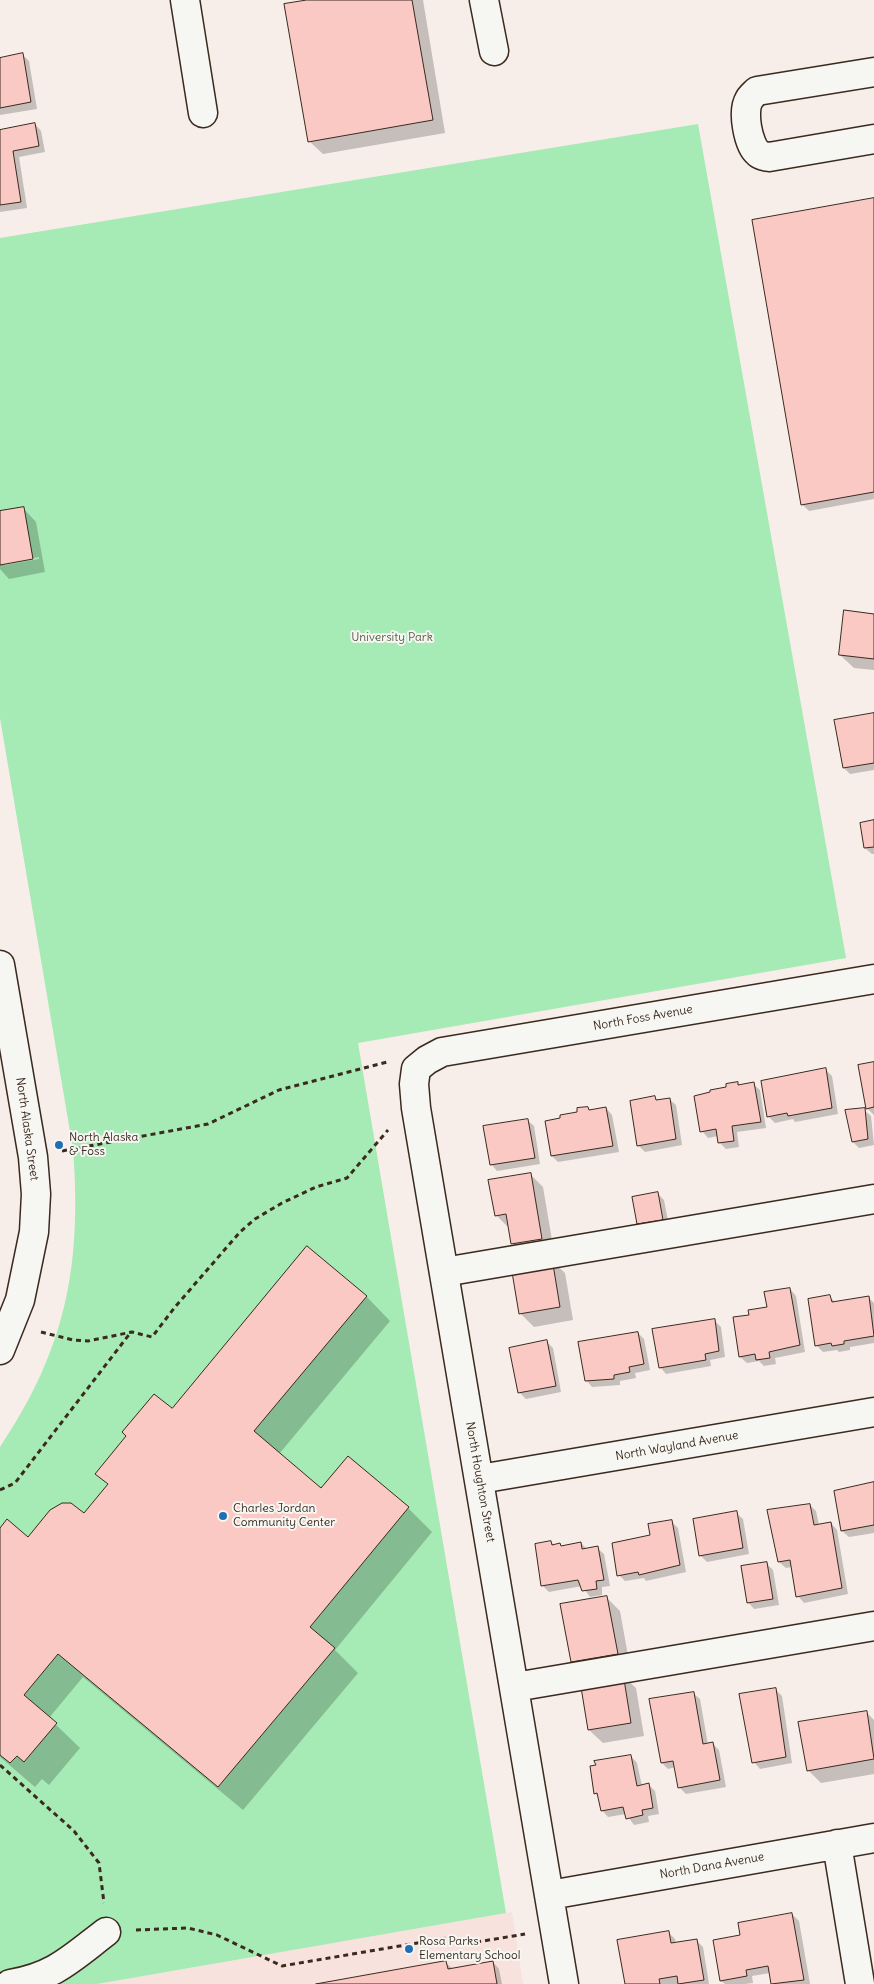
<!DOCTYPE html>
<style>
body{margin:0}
canvas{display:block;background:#f7ede9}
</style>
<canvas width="874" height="1984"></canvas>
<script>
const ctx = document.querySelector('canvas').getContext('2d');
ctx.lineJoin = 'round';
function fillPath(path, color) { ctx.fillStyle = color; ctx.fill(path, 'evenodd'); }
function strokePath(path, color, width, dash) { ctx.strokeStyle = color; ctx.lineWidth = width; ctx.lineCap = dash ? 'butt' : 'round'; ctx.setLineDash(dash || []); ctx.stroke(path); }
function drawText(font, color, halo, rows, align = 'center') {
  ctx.font = font + ' Delius,sans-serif'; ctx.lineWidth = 4; ctx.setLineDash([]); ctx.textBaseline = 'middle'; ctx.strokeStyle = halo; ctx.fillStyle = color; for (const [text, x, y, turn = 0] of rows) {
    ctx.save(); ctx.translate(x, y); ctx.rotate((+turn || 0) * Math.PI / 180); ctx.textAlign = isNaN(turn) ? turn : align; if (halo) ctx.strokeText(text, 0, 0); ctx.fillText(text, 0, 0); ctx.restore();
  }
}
fillPath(new Path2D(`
 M512,1912L523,1984H97Z`), '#f8e2de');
fillPath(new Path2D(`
 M698,124L846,958L358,1043L506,1913L97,1984H0V1447C66,1349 82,1265 73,1149L0,718V238Z`), '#a6eab5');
fillPath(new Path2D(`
 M314,0H423L445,133L323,154L309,141Z
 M23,55L29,61L37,109L0,115V59Z
 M35,124L41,131L45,152L19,157L27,208L0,212V131Z
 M874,200V499L809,511L802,504Z
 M23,508L36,522L45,572L9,579L0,569V513ZM39,557V559L5,565V563Z
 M874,615V670L854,668L840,655Z
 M874,714V770L850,774L844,768Z
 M874,822V854H872L865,848Z
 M874,1064V1115L867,1108Z
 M825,1069L832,1076L838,1114L795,1122L793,1119L775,1123L768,1116Z
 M737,1083L740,1086L753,1084L760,1090L766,1128L737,1132L739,1147L726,1149L719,1142L718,1136L708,1138L702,1131L728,1088Z
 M655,1098L658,1101L669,1099L676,1105L682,1145L645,1152L638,1145Z
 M588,1108L591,1111L606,1108L612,1115L619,1152L558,1162L552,1156L579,1113Z
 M864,1110L871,1116L874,1145L859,1148L853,1142Z
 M527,1120L534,1126L540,1164L497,1171L491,1164Z
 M530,1174L543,1187L554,1252L525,1257L512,1243L510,1229L496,1215Z
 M658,1194L664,1200L669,1226L645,1230L638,1224L634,1198Z
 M551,1260L565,1273L573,1320L534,1327L521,1314L512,1267Z
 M790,1289L796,1296L805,1352L775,1358L776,1364L764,1366L759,1361L747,1363L740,1357L751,1316L768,1308Z
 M366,1296L390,1321L279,1454L321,1490L348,1458L408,1508L432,1532L335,1650L358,1673L243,1810L83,1677L49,1718L80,1748L49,1785L42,1779L35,1787L0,1757V1530L28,1539L84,1515L109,1485L97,1474L172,1410Z
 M830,1297L836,1303L869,1298L874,1303V1343L850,1347V1350L839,1352L837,1350L823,1352L817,1346Z
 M714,1320L721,1327L725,1357L710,1360L711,1366L666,1374L660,1367Z
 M638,1333L644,1339L650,1370L635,1373L636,1378L620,1381V1385L592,1387L586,1380Z
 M547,1342L553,1348L561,1392L526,1399L519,1392Z
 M874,1484V1533L849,1537L842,1531Z
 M810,1505L816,1511L819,1525L831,1523L837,1530L848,1594L804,1603L798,1596L792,1567L786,1568L779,1562Z
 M736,1513L743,1519L749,1554L707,1562L700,1555Z
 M671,1521L678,1528L686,1572L646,1581L644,1578L625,1581L619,1575L652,1536Z
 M551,1542L555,1546L560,1545L562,1547L581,1543L587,1549L597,1548L604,1554L610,1586L602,1587V1595L590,1597L582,1586L549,1592L543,1586Z
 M767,1564L773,1570L779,1605L754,1609L748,1602Z
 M607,1598L620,1611L630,1667L585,1674L572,1661Z
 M622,1675L636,1688L644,1736L603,1743L589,1730Z
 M776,1690L782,1696L792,1763L760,1769L754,1762Z
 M693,1693L700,1699L708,1745L713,1744L719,1750L726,1787L686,1794L679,1787L676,1767L668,1769L662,1763Z
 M866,1712L874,1720V1774L821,1783L808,1770Z
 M631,1756L637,1763L642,1786L648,1784L655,1791L659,1814L648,1816L649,1822L634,1825L626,1814L608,1817L602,1810L599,1797L596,1794L591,1767Z
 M792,1914L799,1921L810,1984H772L770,1973L752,1976L753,1983L745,1984H725L721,1981L741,1936Z
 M668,1932L675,1939L676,1944L696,1940L703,1947L709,1984H626Z
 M493,1962L499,1969L502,1984H324L446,1963L453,1969Z`), '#0003');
const building = new Path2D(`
 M307,0H412L433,120L308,142L284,4Z
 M23,53L31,102L0,108V58Z
 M35,123L39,146L13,151L21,202L0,205V130Z
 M874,198V492L801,505L752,220Z
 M24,507L33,559L0,565V511Z
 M844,610L874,614V659L839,655Z
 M874,713V763L843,768L834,720Z
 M874,820V847L864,848L860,823Z
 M874,1062V1107L866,1109L858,1065Z
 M826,1068L832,1108L788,1116L787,1113L767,1117L761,1081Z
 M738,1082V1085L754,1082L761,1122L732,1126L734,1141L718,1143L716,1129L700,1132L694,1096L710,1092V1090L726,1087V1084Z
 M655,1096L656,1100L670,1098L676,1139L637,1146L630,1101Z
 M588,1107L589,1110L606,1107L613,1146L551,1156L545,1121L560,1118V1115L577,1112V1108Z
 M865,1108L868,1139L852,1142L845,1110Z
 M528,1119L535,1158L490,1165L483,1126Z
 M531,1173L542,1239L511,1244L506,1214L495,1216L488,1180Z
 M658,1192L663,1220L637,1224L632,1197Z
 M307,1246L367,1296L254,1431L321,1488L348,1456L409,1507L310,1627L335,1648L218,1787L58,1654L24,1695L57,1723L24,1762L17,1756L10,1763L0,1755V1528L7,1519L28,1537L50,1510L62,1503H71L84,1513L108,1484L95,1474L126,1436L122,1432L154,1394L172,1408Z
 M552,1258L560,1307L519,1314L511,1266Z
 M790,1288L800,1345L769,1352L770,1358L756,1360L755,1354L739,1357L733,1317L749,1315L748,1310L767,1307L764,1292Z
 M830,1295L832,1302L869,1296L874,1336L844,1341V1344L832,1346L831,1343L815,1346L808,1299Z
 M715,1319L719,1351L705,1354L706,1360L659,1368L652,1329Z
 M638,1332L644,1364L629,1367L630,1372L614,1375V1379L585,1381L578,1342Z
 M547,1340L556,1386L518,1393L509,1348Z
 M874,1482V1525L841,1531L834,1491Z
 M810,1504L814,1525L831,1522L842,1588L796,1597L790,1560L778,1562L767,1510Z
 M737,1511L743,1548L699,1556L693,1519Z
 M672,1520L680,1565L639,1575L638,1572L617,1576L612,1543L650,1535L648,1524Z
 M551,1541L552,1545L560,1543L561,1546L581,1542L582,1549L598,1546L604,1580L596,1581L597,1589L582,1591L578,1580L541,1586L535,1544Z
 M767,1562L773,1599L747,1603L741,1566Z
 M607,1596L618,1654L571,1662L560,1604Z
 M623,1673L631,1723L588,1730L580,1681Z
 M776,1688L786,1757L752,1763L739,1694Z
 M694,1692L703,1744L713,1742L720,1780L678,1788L673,1761L661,1763L649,1699Z
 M867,1711L874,1759L807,1771L798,1722Z
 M631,1755L637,1786L649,1783L653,1808L642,1810L643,1815L626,1819L623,1807L601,1811L597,1793L594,1794L590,1766L596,1765L594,1761Z
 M792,1913L804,1980L771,1984L768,1966L746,1970L747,1976L720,1981L713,1940L740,1935L738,1923Z
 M669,1931L671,1943L697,1939L704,1980L678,1984L677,1976L659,1979L660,1984H625L617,1940Z
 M446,1961L448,1969L493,1961L497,1984H316Z`);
fillPath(building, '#fac9c4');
strokePath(building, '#3b2a1e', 1);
const minor = new Path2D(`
 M185,0L203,113
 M484,0L494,51
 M874,72L757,91C754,94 750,97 749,100C742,111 748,145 758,153C761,156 765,156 769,157L874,139
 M0,965L33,1157L36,1194L34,1232L20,1300L0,1350
 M444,1272L874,1199
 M480,1479L874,1412
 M515,1687L874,1626
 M837,1844L860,1984
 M550,1895L874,1838
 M10,1984C54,1977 72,1958 106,1932
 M564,1984L416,1108L414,1084L416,1069L427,1060L442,1052L874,979`);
strokePath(minor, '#3b2a1e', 31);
strokePath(new Path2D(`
 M62,1151L208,1124L279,1090L387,1062
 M41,1332L73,1340L88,1341L132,1332L152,1337L175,1307L240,1232L255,1219L282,1203L316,1187L347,1178L388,1130
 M0,1490L15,1483L131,1332
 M0,1765L74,1831L99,1863L104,1903
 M136,1930L188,1928L217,1935L282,1966L447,1938L471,1943L525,1934`), '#3b2a1e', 3, [5, 4]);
strokePath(minor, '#f6f6f2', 28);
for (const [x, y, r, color] of [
 [59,1145,5,"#1f6fb2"],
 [223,1516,5,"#1f6fb2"],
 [409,1949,5,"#1f6fb2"]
]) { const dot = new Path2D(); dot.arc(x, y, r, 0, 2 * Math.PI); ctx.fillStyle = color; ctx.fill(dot); strokePath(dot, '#f6f6f2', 2); }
drawText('12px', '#565a44', '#f6f6f2', [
 ["University Park",392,638]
]);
drawText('12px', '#3b2a1e', '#f6f6f2', [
 ["North Foss Avenue",643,1018,-10],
 ["North Alaska Street",27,1129,82],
 ["North Wayland Avenue",677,1446,-10],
 ["North Houghton Street",480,1482,80],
 ["North Dana Avenue",712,1866,-10]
]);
drawText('12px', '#3b2a1e', '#f6f6f2', [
 ["North Alaska",69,1138],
 ["& Foss",69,1152],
 ["Charles Jordan",233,1509],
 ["Community Center",233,1523],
 ["Rosa Parks",419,1942],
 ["Elementary School",419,1956]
], 'left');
</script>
